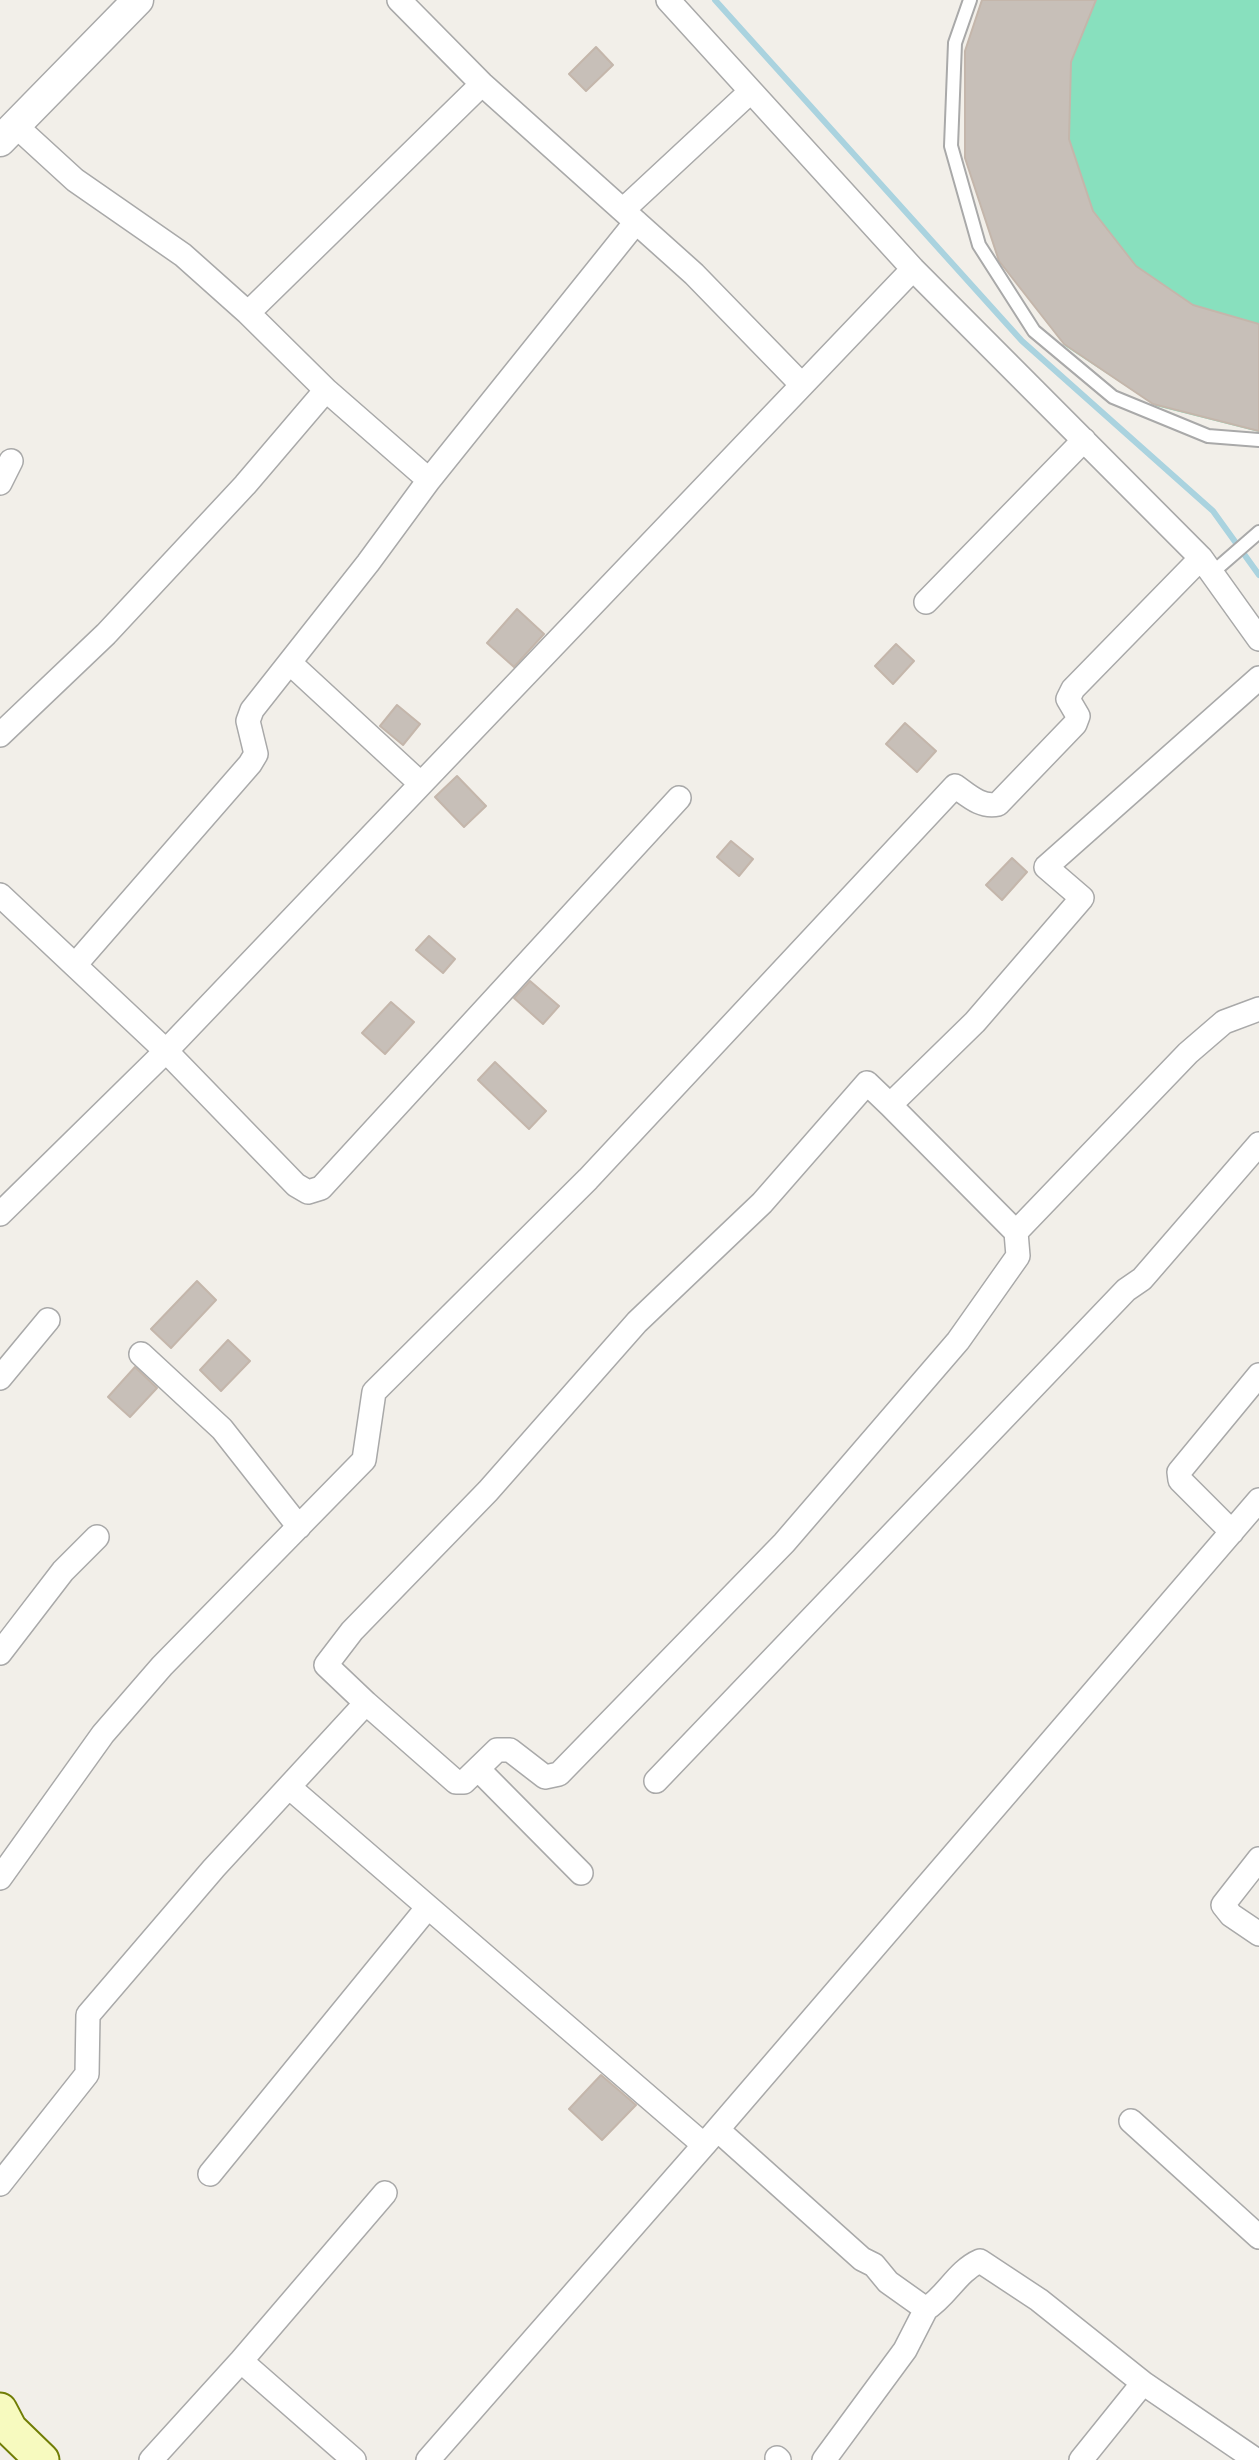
<!DOCTYPE html>
<style>
body{margin:0}
canvas{display:block;background:#f2efe9}
</style>
<canvas width="1259" height="2460"></canvas>
<script>
const ctx = document.querySelector('canvas').getContext('2d');
ctx.lineJoin = 'round';
function fillPath(path, color) { ctx.fillStyle = color; ctx.fill(path, 'evenodd'); }
function strokePath(path, color, width, dash) { ctx.strokeStyle = color; ctx.lineWidth = width; ctx.lineCap = dash ? 'butt' : 'round'; ctx.setLineDash(dash || []); ctx.stroke(path); }
fillPath(new Path2D(`
 M982,0H1259V432L1156,406L1065,346L998,259L965,158V51Z`), '#88e0be');
strokePath(new Path2D(`
 M715,0L1022,341L1213,511L1259,575`), '#aad3df', 6);
const building = new Path2D(`
 M982,0H1096L1071,62L1069,139L1093,211L1136,266L1193,305L1259,324V431L1153,404L1064,344L999,261L965,158V51Z
 M596,47L613,65L586,91L569,74Z
 M517,609L544,634L514,667L487,643Z
 M896,644L914,661L893,684L875,666Z
 M397,705L420,724L403,745L380,726Z
 M905,723L936,751L917,772L886,744Z
 M457,776L486,806L464,827L435,797Z
 M731,841L753,859L739,876L717,857Z
 M1012,858L1027,872L1002,900L986,885Z
 M429,936L455,959L443,973L416,950Z
 M530,981L559,1006L543,1024L514,998Z
 M391,1002L414,1022L385,1054L362,1033Z
 M495,1062L546,1111L529,1129L478,1080Z
 M197,1281L216,1300L171,1348L151,1329Z
 M228,1340L250,1361L221,1391L200,1370Z
 M135,1367L157,1388L130,1417L108,1397Z
 M601,2075L636,2105L602,2140L569,2109Z`);
fillPath(building, '#c7bfb8');
strokePath(building, '#c4b6ab', 2);
const service = new Path2D(`
 M970,0L955,43L951,146L979,245L1034,331L1113,397L1208,436L1259,440
 M1213,572L1259,532`);
const minor = new Path2D(`
 M399,0L482,84L694,274L802,385
 M668,0L913,269L1201,558L1259,639
 M16,126L75,180L183,255L248,313
 M623,210L750,92
 M326,390L248,313L482,84
 M0,483L11,461
 M926,602L1084,440
 M290,663L421,784
 M0,735L106,634L245,485L326,390L429,480L636,222
 M0,895L166,1051L296,1185L308,1192L321,1188L679,798
 M75,965L250,764L256,754L248,721L252,710L368,563L429,480
 M890,1105L1016,1232L1188,1053L1224,1022L1259,1009
 M0,1214L166,1051L913,269
 M141,1354L222,1429L299,1527
 M0,1378L48,1320
 M1232,1532L1180,1480L1179,1472L1259,1375
 M0,1653L63,1571L97,1537
 M366,1703L456,1782H464L497,1750H510L545,1777L559,1774L784,1543L958,1341L1018,1256L1016,1232
 M478,1769L581,1873
 M656,1781L1126,1290L1142,1279L1259,1144
 M289,1787L704,2145L1259,1500
 M1259,1859L1223,1905L1231,1915L1259,1934
 M0,1878L103,1734L162,1666L364,1460L374,1392L588,1179L955,786C968,795 981,808 998,804L1075,724L1078,716L1068,699L1073,689L1201,558
 M1131,2121L1259,2237
 M719,2131L862,2259L874,2265L888,2282L926,2309L905,2350L824,2460
 M210,2174L428,1907
 M0,2184L87,2074L88,2015L214,1868L366,1703L326,1665L352,1631L488,1491L637,1322L762,1203L867,1083L890,1105L975,1022L1082,898L1046,867L1259,678
 M926,2309C947,2296 957,2271 980,2261L1039,2300L1143,2383L1256,2460
 M241,2361L354,2460
 M777,2458L779,2460
 M151,2460L241,2361L385,2193
 M428,2460L704,2145
 M1081,2460L1143,2383`);
const tertiary = new Path2D(`
 M0,141L138,0`);
const secondary = new Path2D(`
 M0,2410L10,2429L42,2460`);
strokePath(service, '#a9a9a9', 16);
strokePath(minor, '#a9a9a9', 26);
strokePath(tertiary, '#a9a9a9', 33);
strokePath(secondary, '#707d05', 37);
strokePath(service, '#fff', 12);
strokePath(minor, '#fff', 23);
strokePath(tertiary, '#fff', 30);
strokePath(secondary, '#f7fabf', 33);
</script>
